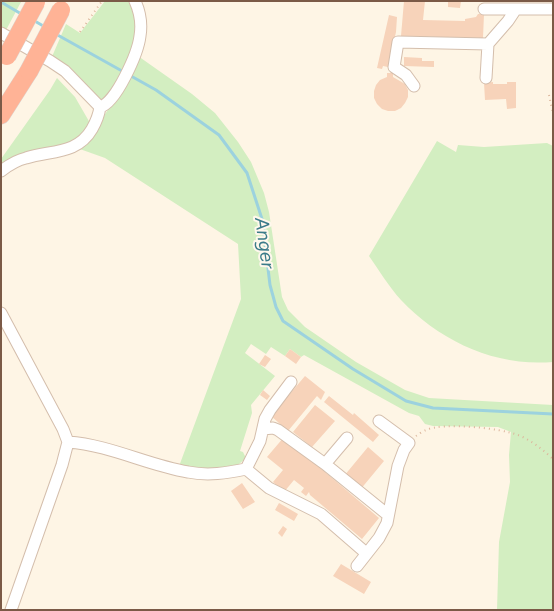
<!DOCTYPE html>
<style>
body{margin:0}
#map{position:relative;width:554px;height:611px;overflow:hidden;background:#fef5e5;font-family:Figtree,sans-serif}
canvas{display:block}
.frame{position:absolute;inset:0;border:2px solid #7b5a47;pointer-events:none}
</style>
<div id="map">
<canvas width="554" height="611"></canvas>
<div class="frame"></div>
</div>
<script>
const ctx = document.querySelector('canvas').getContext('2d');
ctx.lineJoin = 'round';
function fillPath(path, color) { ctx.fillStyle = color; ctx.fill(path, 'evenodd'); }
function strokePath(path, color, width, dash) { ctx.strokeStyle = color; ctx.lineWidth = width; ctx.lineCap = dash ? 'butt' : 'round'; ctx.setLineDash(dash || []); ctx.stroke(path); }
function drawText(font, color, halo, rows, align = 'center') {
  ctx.font = font + ' Figtree,sans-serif'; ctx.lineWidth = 4; ctx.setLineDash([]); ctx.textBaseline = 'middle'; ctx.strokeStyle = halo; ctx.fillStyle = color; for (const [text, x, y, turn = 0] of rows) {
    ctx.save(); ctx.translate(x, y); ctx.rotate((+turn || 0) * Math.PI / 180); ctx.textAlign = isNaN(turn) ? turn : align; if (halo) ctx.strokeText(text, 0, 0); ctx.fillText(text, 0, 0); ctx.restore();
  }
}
fillPath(new Path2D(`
 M1,1L21,2L5,32L1,31Z
 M105,1H132L135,8L137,43L107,99H99L51,59L66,24L80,33Z
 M138,56L192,94L215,113L238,142L251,162L264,193L269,212L282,297L288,310L305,327L356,362L405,390L429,398L553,405V610H497L499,542L510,482L509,455L511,432L498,427L433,426L425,424L419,416L409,413L304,355L301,357L290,349L285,356L271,347L266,354L251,344L245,353L275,376L251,405L252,413L240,451L243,452L246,458L232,470L178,469L241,299L238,244L105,158L77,148C104,122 121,89 138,56Z
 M57,78L75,97L90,123L82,139L1,168V159L50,90Z
 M437,141L456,152L458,145L484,147L547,143L553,146V362C495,367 440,341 401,300C389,287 379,270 369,256Z`), '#d3eec1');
strokePath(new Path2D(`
 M1,2L23,15
 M33,20L45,27
 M54,33L156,90L219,135L247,173L262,219L270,285L276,307L283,321L353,369L406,401L433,408L553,414`), '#9cd2de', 3);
fillPath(new Path2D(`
 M404,1H425L423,20L465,21V19L476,17L478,14H484L483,38L401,36Z
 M448,1H461L460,8L448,7Z
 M389,15L397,17L396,32L388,67L383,66L382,69L377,68Z
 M404,57L422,58V61H434V67L404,66Z
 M387,73H393V77L405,84L408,90V97L405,103L401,108L395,111H388L382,109L377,104L374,98V91L376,85L380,80L387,77Z
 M493,82V84H507V82H516V108L507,109L506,99L485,100L484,83Z
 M290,349L301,357L296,364L285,356Z
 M265,355L271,359L265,367L259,364Z
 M305,376L325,392L321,400L317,396L288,431L271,416Z
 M263,390L270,396L267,400L260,395Z
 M329,396L353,415L354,413L379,435L373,442L324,402Z
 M315,405L335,421L312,447L293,432Z
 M284,437L379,518L362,539L310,495L309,492L306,496L301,492L304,488L294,480L284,492L273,482L283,470L267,457Z
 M368,447L384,461L360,490L344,476Z
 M242,483L255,502L243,509L231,491Z
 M279,503L298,514L294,521L275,510Z
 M283,526L287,529L282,537L278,533Z
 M341,564L371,582L364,594L333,576Z`), '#f7d3ba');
const minor = new Path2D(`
 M484,9H553
 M1,33L50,61L65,71L100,107
 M486,78L488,44L508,21L516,9
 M414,86L406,75L394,67L398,42L488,44
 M100,107C116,103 138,53 140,36C142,24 140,12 135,1
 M1,171C9,165 17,160 26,158C50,150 77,155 92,129C96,122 99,114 100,107
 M1,313L63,429L68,442L62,465L11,610
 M263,429L273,428L278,430L325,464L388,515
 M68,442C110,445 147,465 188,472C208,476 227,473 246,469
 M325,464L347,438
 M246,469L269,488L321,514L366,553
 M246,469L260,441L265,419L270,410L291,382
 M357,566L379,538L387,523L398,466L404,450L409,443L379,421`);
const highway = new Path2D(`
 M1,115L29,71`);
strokePath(minor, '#d4beac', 13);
strokePath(highway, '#ddd4cf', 19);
strokePath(new Path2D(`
 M80,32L102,1
 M549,95L553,114
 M416,436C419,434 423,431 426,430C443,422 500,428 518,435C531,440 542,449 553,459`), '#dcb69c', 2, [1, 4]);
strokePath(minor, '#fff', 11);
strokePath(highway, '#ffb396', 18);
const highwayBridge = new Path2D(`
 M7,56L36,2
 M29,71L61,10`);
strokePath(highwayBridge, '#ddd4cf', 19, []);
strokePath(highwayBridge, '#ffb396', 18);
drawText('italic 19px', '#3b7b89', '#fff8ed', [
 ["Anger",264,243,82]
]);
</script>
